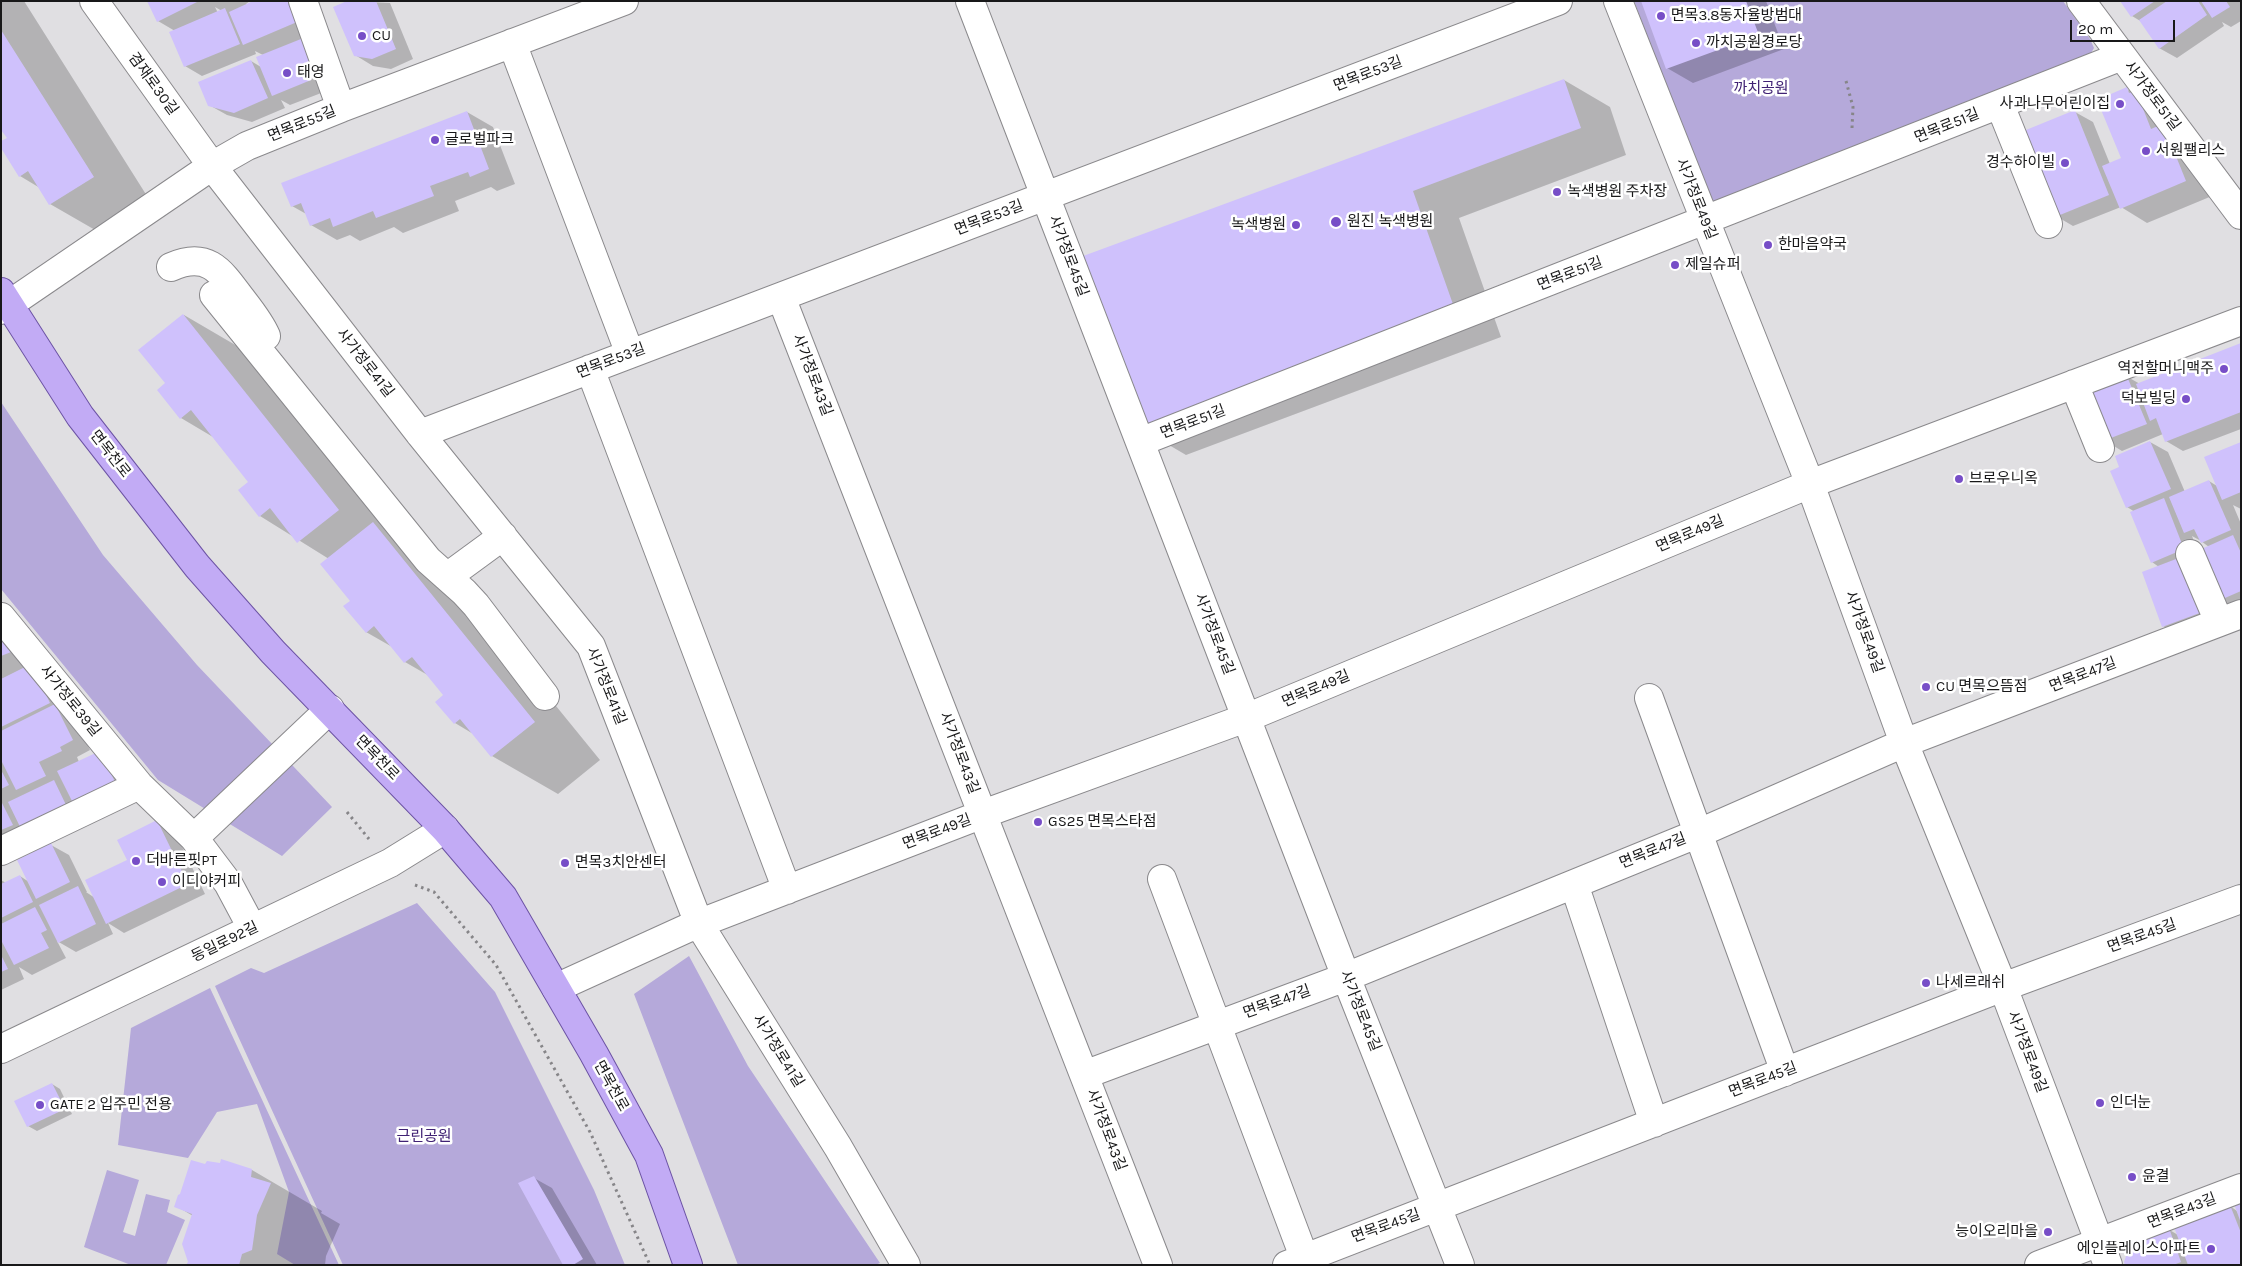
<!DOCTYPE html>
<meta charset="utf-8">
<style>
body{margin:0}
#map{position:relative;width:2242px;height:1266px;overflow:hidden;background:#e0dfe2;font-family:Karla,sans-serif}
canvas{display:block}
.frame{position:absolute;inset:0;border:2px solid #181819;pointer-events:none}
.scale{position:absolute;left:2070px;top:20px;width:105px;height:22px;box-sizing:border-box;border:2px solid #181819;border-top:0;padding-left:6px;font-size:15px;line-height:18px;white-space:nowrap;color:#181819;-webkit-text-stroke:4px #fff;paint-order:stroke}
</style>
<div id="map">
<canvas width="2242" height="1266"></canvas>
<div class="frame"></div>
<div class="scale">20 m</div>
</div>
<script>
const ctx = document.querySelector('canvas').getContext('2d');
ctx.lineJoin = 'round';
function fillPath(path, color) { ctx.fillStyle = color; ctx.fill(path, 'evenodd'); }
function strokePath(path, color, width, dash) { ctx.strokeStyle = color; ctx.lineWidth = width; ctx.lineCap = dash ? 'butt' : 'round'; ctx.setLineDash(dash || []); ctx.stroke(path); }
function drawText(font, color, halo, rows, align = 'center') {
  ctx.font = font + ' Karla,"Noto Sans KR",sans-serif'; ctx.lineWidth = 5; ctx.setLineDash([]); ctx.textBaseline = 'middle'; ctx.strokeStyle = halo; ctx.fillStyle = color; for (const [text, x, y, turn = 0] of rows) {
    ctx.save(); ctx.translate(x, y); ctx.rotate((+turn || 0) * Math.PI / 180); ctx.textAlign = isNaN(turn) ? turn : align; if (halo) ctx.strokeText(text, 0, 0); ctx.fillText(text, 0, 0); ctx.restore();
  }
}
fillPath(new Path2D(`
 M1634,1H2063L2090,39L2094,48L2091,53L1711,203Z
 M1,402L103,555L197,665L332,807L282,856L158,780L1,589Z
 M417,903L495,992L594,1190L625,1265H343L215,986L251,968L264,973Z
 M689,956L748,1066L880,1263L875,1265H738L634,994Z
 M210,988L339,1265H295L277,1254L289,1192L257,1104L217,1112L188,1158L118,1145L131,1028Z
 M107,1170L139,1180L123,1232L135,1236L146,1194L170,1200L167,1212L185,1220L166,1265H131L84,1247Z`), '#b5a9da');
fillPath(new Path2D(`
 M1,1H24L159,215L116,242L50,204L40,188L20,176L8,138L1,127Z
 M146,1H250L246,4V6L257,1H301L329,90L290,105L281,100L285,108L252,122L227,115L209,105L251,61L261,67L263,55L255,51L256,54L202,76L185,66L175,31L158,21L149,3ZM215,7L222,11L218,13Z
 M343,1L390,3L413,59L391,69L373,66L355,55L346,3Z
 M1642,1H1766L1784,49L1693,83L1667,68Z
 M2122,1H2241V21L2231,27L2222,22L2224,26L2177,58L2159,48L2142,22L2132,16Z
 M1564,80L1610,107L1626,155L1459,218L1501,337L1186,455L1140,428L1077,259Z
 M2126,89L2134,93L2212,196L2147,223L2121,207L2073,226L2056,216L2075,112L2093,122L2110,164L2123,159Z
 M467,112L493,127L515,184L497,191L491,187L455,201L459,211L403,233L394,227L360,241L350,235L337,240L311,225L308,215L292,206Z
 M184,315L249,353L438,561L600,760L558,794L492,756L475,735L455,723L445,695L431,677L405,662L394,648L366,632L329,559L260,516L250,483L213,437L181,418L159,390L167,383Z
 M2241,344V429L2183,451L2166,441L2163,434L2122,451L2104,440L2126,376L2140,384Z
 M2150,442L2168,452L2185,492L2209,481L2217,486L2241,444V509L2233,505L2241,524V608L2236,610L2219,600L2222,620L2181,636L2163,626L2159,567L2152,562L2135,512L2127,507L2121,468ZM2192,536L2201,541L2209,547L2198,552Z
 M1,622L73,716L90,750L77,757L79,762L100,752L134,796L1,862Z
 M157,822L175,832L205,894L124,933L108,923L113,934L76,952L57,941L66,958L32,975L19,967L24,979L1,990V880L6,883L20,876L29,882L51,845L69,855L87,892H86L95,898L128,861Z
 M52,1084L60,1089L72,1114L37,1131L28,1126L16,1102Z
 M206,1165L252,1170L322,1211L321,1213L340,1224L326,1256L325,1265H188L193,1216L176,1206Z
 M534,1178L552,1188L597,1265H565Z
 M2241,1203V1265H2127L2168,1229L2178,1235L2230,1206L2237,1211Z`), '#0003');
fillPath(new Path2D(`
 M147,1H199L157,22Z
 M253,1H288L297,22L243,45L229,12Z
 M347,1H376L396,49L372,59L354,56L333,7Z
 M1641,1H1746L1759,35L1666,69Z
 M2120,1H2155L2131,17Z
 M2167,1H2198L2207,15L2159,49L2139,20Z
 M2201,1H2226L2230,7L2212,18Z
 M225,8L240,44L184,67L169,32Z
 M1,30L94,177L49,205L28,171L19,177L1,148V141L7,138L1,130Z
 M306,37L317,63L311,80L272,96L256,57Z
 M251,60L268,98L234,113L208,106L198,82Z
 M1564,79L1581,128L1413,191L1455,310L1139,429L1075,259Z
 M2127,87L2129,93L2136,91L2151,129L2163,124L2186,181L2120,209L2102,166L2121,158L2097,100Z
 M2075,110L2109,195L2055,217L2021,132Z
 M467,111L489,169L470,177L468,172L430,186L434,196L376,218L373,211L333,227L330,218L310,226L301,203L291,207L281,183Z
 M183,314L339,510L297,543L270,508L259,517L238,490L248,482L191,410L180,419L157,390L165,383L138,350Z
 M2241,343V412L2165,442L2156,418L2150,421L2136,384Z
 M2126,374L2147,424L2103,441L2083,392Z
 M2150,441L2171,489L2126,508L2110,471L2119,467L2115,456Z
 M2241,442V492L2222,500L2204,457Z
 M2209,480L2231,530L2201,543L2194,529L2184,533L2169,497Z
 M2164,498L2184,549L2151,563L2130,512Z
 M373,522L535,722L491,757L460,719L454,724L435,702L443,695L412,657L404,663L374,626L366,633L343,606L350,601L320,564Z
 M2233,535L2241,553V591L2218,601L2197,551Z
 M2184,556L2205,611L2162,627L2142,572Z
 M1,632L11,652L1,656Z
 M31,664L50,703L1,727V679Z
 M55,704L73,740L60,747L62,751L39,762L46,776L16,790L1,760V731Z
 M100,751L117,786L75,807L57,771Z
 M1,770L9,785L1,789Z
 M54,780L67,807L24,835L8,802Z
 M1,801L13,825L1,830Z
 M157,820L188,884L106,924L85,880L127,860L117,840Z
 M51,843L70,882L36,899L17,860Z
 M20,875L33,902L1,918V884Z
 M78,886L96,924L58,943L39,905Z
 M35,907L47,930L41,933L49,948L14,965L1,940V924Z
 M1,955L8,969L1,972Z
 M52,1083L65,1109L27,1127L14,1101Z
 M221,1159L252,1169L251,1177L271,1183L257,1215L252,1250L242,1254L239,1265H186L188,1262L182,1244L192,1214L174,1207L178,1195L180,1194L191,1160L205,1164L207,1161L220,1163Z
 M534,1176L583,1259L573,1265H563L518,1183Z
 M2241,1201V1223L2234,1204Z
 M2230,1205L2241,1233V1265H2188L2174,1227Z
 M2169,1228L2181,1262L2173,1265H2125L2124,1262L2131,1242Z`), '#cfc1fc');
const minor = new Path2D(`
 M94,1L212,166L420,434L591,646L699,924L838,1147L906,1265
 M303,1L341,108
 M970,1L1346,977L1460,1265
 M1618,1L1810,484L1904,743L2003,987L2108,1265
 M2081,1L2241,215
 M512,43L630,354
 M2000,105L2048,224
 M171,267C207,251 220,270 240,297C250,310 260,322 266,336
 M214,295L428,560L464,592L476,605L545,696
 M781,297L1158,1265
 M1,310L212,166L247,146L341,108L624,1
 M590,369L787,890
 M2074,384L2100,448
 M420,434L1558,1
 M1140,442L2122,56
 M2190,554L2219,622
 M447,577L503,536
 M1,617L139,785L194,838L228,883L252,928
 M1649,698L1785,1072
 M194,838L330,709
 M1,851L139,785
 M1162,879L1304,1257
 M1574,884L1654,1123
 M556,988L690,927L983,814L1246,718L1810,484L2241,321
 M1,1049L390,863L445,829
 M1084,1075L1346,977L1699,833L1904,743L2241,614
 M1287,1265L2003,987L2241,899
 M2039,1265L2241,1188`);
const major = new Path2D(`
 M1,292L80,416L197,566L273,652L445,829L503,897L594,1054L649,1155L688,1265`);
strokePath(minor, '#8a898c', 30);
strokePath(major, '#6c53a4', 30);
strokePath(new Path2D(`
 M1846,81L1853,107L1852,128
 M347,812L369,839
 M415,885L434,892L496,965L590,1132L650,1265`), '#868588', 3, [2.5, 4]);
strokePath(minor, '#fff', 28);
strokePath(major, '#c2abf5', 28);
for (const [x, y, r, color] of [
 [1661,16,5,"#774ec7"],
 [362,36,5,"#774ec7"],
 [1696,43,5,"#774ec7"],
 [287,73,5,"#774ec7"],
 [2120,104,5,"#774ec7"],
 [435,140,5,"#774ec7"],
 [2146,151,5,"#774ec7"],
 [2065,163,5,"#774ec7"],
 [1557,192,5,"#774ec7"],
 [1336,222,6,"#774ec7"],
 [1296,225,5,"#774ec7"],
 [1768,245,5,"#774ec7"],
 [1675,265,5,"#774ec7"],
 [2224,369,5,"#774ec7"],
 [2186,399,5,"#774ec7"],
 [1959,479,5,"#774ec7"],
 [1926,687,5,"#774ec7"],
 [1038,822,5,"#774ec7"],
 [136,861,5,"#774ec7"],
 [565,863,5,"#774ec7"],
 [162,882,5,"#774ec7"],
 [1926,983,5,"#774ec7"],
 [2100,1103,5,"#774ec7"],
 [40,1105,5,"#774ec7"],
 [2132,1177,5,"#774ec7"],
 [2048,1232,5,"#774ec7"],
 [2211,1249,5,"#774ec7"]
]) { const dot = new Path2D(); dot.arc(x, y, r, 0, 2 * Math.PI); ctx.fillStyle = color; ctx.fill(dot); strokePath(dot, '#fff', 2); }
drawText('15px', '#181819', '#fff', [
 ["면목3.8동자율방범대",1671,16],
 ["CU",372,36],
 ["까치공원경로당",1706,43],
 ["태영",297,73],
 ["사과나무어린이집",2110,104,"right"],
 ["글로벌파크",445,140],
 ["서원팰리스",2156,151],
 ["경수하이빌",2055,163,"right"],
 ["녹색병원 주차장",1567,192],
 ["원진 녹색병원",1347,222],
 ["녹색병원",1286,225,"right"],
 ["한마음약국",1778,245],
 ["제일슈퍼",1685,265],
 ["역전할머니맥주",2214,369,"right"],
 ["덕보빌딩",2176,399,"right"],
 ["브로우니옥",1969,479],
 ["CU 면목으뜸점",1936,687],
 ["GS25 면목스타점",1048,822],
 ["더바른핏PT",146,861],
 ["면목3치안센터",575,863],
 ["이디야커피",172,882],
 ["나세르래쉬",1936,983],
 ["인더눈",2110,1103],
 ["GATE 2 입주민 전용",50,1105],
 ["윤결",2142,1177],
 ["능이오리마을",2038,1232,"right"],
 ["에인플레이스아파트",2201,1249,"right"]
], 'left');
drawText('15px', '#181819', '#fff', [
 ["면목로53길",1368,74,-21],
 ["겸재로30길",153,84,54],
 ["사가정로51길",2152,96,53],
 ["면목로55길",302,124,-22],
 ["면목로51길",1947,126,-22],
 ["사가정로49길",1696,199,68],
 ["면목로53길",989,218,-21],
 ["사가정로45길",1068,256,69],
 ["면목로51길",1570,274,-21],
 ["면목로53길",611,361,-21],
 ["사가정로41길",365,363,52],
 ["사가정로43길",812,375,69],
 ["면목로51길",1193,422,-21],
 ["면목천로",110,454,52],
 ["면목로49길",1690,534,-23],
 ["사가정로49길",1864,632,70],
 ["사가정로45길",1214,634,69],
 ["면목로47길",2083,675,-21],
 ["사가정로41길",606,686,68],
 ["면목로49길",1316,689,-23],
 ["사가정로39길",70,701,51],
 ["사가정로43길",959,753,69],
 ["면목천로",377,758,46],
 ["면목로49길",937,832,-21],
 ["면목로47길",1653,851,-22],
 ["면목로45길",2142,936,-20],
 ["동일로92길",225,942,-26],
 ["면목로47길",1277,1002,-20],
 ["사가정로45길",1360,1011,68],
 ["사가정로41길",778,1051,58],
 ["사가정로49길",2027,1052,69],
 ["면목로45길",1763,1080,-21],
 ["면목천로",611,1086,61],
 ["사가정로43길",1106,1130,69],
 ["면목로43길",2182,1211,-21],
 ["면목로45길",1386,1226,-20]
]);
drawText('15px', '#402274', '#fff', [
 ["까치공원",1761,89],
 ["근린공원",424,1137]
]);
</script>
